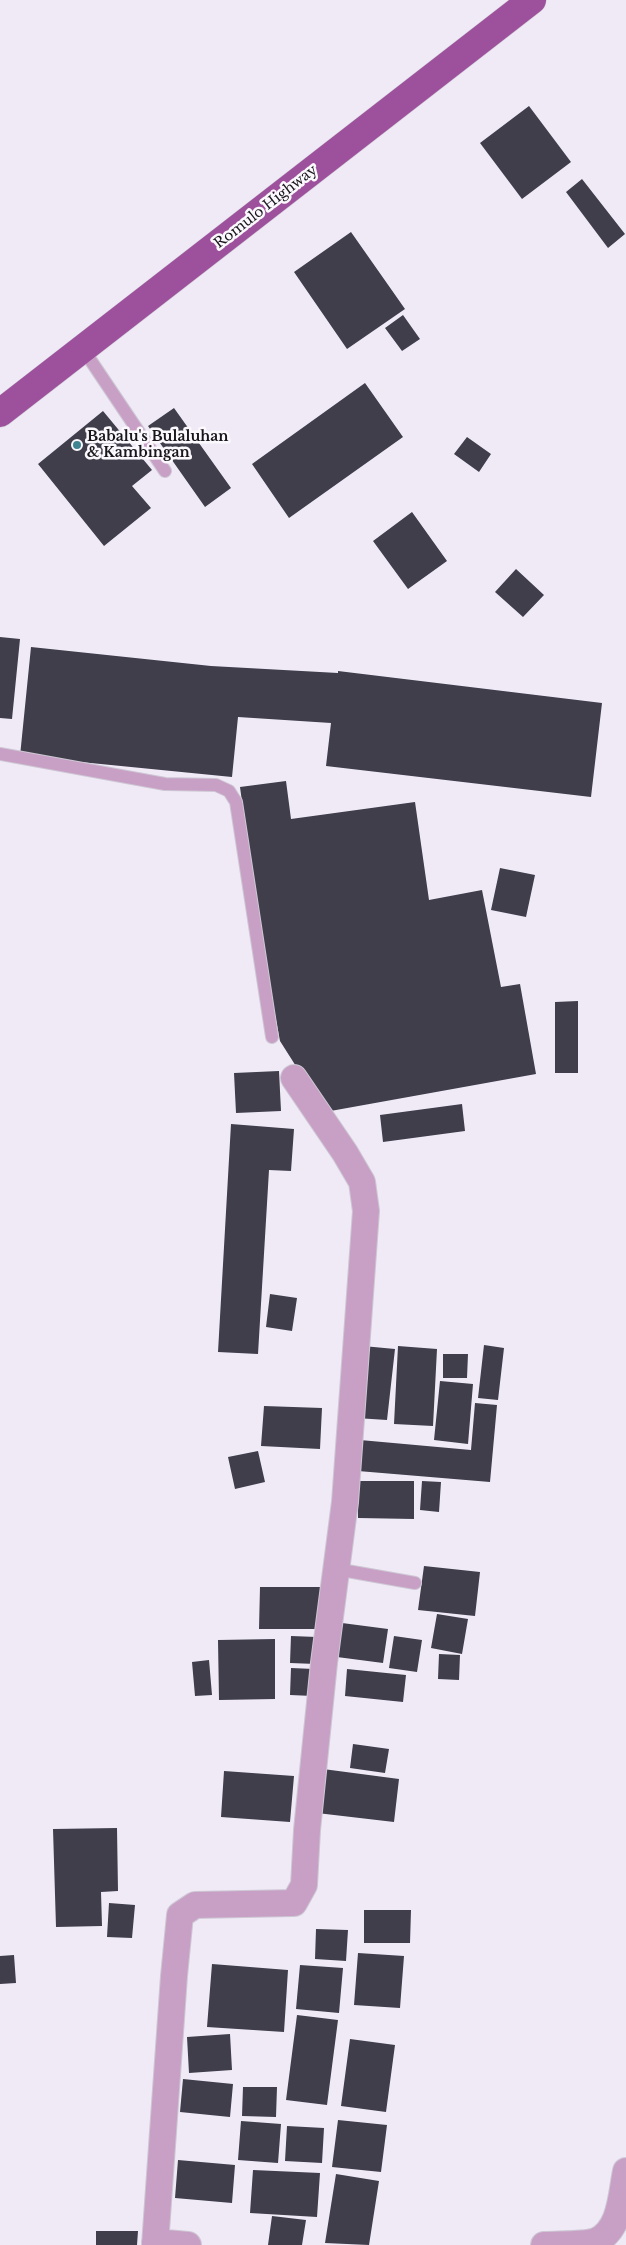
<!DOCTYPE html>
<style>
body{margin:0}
canvas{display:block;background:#f0eaf7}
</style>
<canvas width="626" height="2245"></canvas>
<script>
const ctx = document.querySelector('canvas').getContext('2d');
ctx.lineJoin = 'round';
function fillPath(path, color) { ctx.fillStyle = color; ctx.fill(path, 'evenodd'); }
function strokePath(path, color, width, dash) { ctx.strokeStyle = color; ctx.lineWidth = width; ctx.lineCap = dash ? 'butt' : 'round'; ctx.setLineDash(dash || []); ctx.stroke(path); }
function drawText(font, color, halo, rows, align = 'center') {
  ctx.font = font + ' "Libre Baskerville",serif'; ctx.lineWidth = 5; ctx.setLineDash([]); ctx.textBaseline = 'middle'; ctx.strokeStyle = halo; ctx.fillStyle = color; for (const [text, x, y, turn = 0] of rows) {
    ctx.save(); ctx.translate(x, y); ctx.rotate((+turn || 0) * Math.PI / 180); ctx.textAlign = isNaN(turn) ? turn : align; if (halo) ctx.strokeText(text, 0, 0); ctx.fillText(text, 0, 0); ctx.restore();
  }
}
fillPath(new Path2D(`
 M529,106L571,162L522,199L480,143Z
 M582,179L625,234L608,248L566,192Z
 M351,232L405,309L347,349L294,272Z
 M403,315L420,339L402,351L385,328Z
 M365,383L403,437L289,518L252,464Z
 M174,408L231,488L205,507L148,426Z
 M103,411L152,470L132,486L151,508L104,546L38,464Z
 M467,437L491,454L479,472L454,454Z
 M412,512L447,561L408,589L373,541Z
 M516,569L544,595L523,617L495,592Z
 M0,637L20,639L12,719L0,718Z
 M31,647L211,666L338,673V671L602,703L591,797L326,766L331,723L238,717L232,777L20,756Z
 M286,781L291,819L415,802L429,900L482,890L501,987L520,984L536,1074L325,1112L280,1041L261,940L240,787Z
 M500,868L535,875L526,917L491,910Z
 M578,1001V1073H555V1002Z
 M279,1071L281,1111L236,1113L234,1073Z
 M462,1104L465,1131L383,1142L380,1115Z
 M231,1124L294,1129L291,1171L269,1170L258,1354L218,1352Z
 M270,1294L297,1298L292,1331L266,1327Z
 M484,1345L504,1348L498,1400L478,1398Z
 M363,1346L395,1349L387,1420L356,1418Z
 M398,1346L437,1349L433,1426L394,1424Z
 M443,1354H468L467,1378H443Z
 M440,1381L473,1384L468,1444L434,1440Z
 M475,1403L497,1405L490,1482L358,1471L360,1440L471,1450Z
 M264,1406L322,1408L320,1449L261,1446Z
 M258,1451L265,1482L235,1489L228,1457Z
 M358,1481H414V1519L358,1518Z
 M422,1481L441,1482L439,1512L420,1510Z
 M424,1566L480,1572L475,1616L418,1610Z
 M260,1587H322V1629H259Z
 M437,1614L468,1619L462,1654L431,1648Z
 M342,1623L388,1629L383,1663L337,1657Z
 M291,1636L317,1637L316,1664L290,1663Z
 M394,1636L422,1640L417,1672L389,1668Z
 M275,1639V1699L219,1700L218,1640Z
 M439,1654L460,1655L459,1680L438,1679Z
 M209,1660L212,1695L195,1696L192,1662Z
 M291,1668L314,1669L313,1696L290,1695Z
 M347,1669L406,1675L403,1702L345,1696Z
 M353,1744L389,1749L385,1773L350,1768Z
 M323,1769L399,1779L394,1822L317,1813Z
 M224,1771L294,1776L290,1822L221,1817Z
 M117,1828L118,1891L101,1892L102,1926L56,1927L53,1829Z
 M109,1903L135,1905L132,1938L107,1937Z
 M364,1910H411L410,1943H364Z
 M316,1929L348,1930L346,1961L315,1959Z
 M358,1953L404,1956L400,2008L354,2005Z
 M14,1955L16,1983L0,1984V1956Z
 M212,1964L288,1970L284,2032L207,2027Z
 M300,1965L343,1968L339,2013L296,2009Z
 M297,2015L338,2020L327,2105L286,2100Z
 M230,2034L232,2070L189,2073L187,2037Z
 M350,2039L395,2045L386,2112L341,2106Z
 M183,2079L233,2084L230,2117L180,2112Z
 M243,2087H277L276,2117L242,2116Z
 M338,2120L387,2125L381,2172L332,2167Z
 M241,2121L281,2124L278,2163L238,2160Z
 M287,2126L324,2128L322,2163L285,2161Z
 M178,2160L235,2165L232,2203L175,2198Z
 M253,2170L320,2173L317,2217L250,2213Z
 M336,2174L379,2181L369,2245L325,2243Z
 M272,2216L306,2220L302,2245H268Z
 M96,2231H138L137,2245H96Z`), '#3f3e4a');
const service = new Path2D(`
 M83,349L165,471
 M0,754L165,784L216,785L229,791L236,802L272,1037
 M336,1569L415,1583`);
const minor = new Path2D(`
 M155,2242L188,2245
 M155,2245L174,1976L180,1915L195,1905L294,1903L304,1885L307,1830L324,1663L345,1502L366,1211L362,1182L345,1153L294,1078
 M544,2245C558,2244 584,2245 596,2241C621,2230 621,2195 626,2171`);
const trunk = new Path2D(`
 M0,413L532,0`);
strokePath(service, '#cec8d4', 14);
strokePath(minor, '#cec8d4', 28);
strokePath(trunk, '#cec8d4', 29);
strokePath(service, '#c8a0c6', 12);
strokePath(minor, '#c8a0c6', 26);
strokePath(trunk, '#9d509c', 28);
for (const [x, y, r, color] of [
 [77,445,5,"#3f8491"]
]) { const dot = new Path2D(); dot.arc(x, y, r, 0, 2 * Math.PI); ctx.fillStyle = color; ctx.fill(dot); strokePath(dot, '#fcf9fe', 2); }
drawText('14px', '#19161b', '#fcf9fe', [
 ["Romulo Highway",266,207,-38]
]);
drawText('bold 14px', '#19161b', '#fcf9fe', [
 ["Babalu's Bulaluhan",87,437],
 ["& Kambingan",87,453]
], 'left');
</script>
